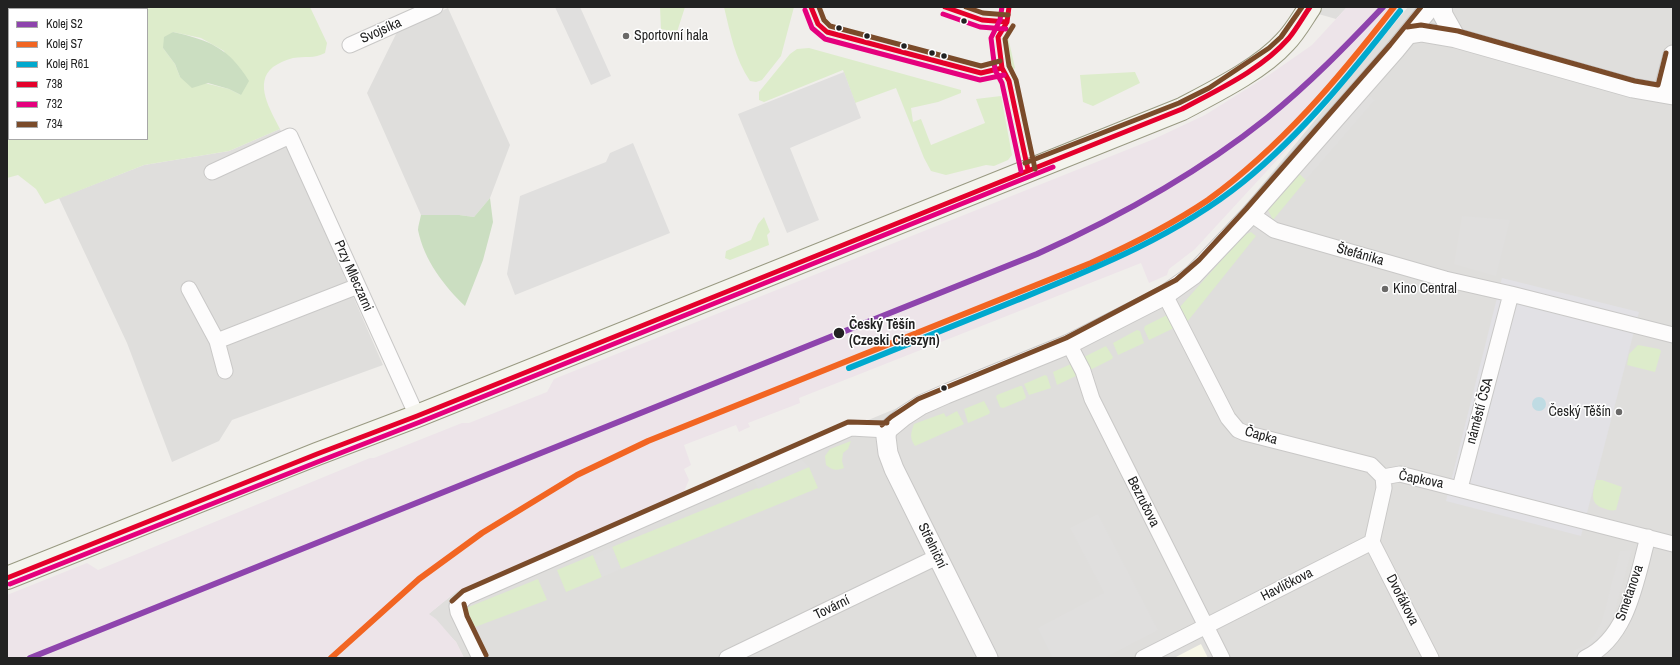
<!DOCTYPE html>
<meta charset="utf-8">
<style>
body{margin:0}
#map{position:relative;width:1680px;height:665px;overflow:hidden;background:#f0eeeb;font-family:"Archivo Narrow",sans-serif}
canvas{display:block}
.frame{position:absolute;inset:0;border:8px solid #222;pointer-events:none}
.legend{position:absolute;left:8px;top:8px;width:140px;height:132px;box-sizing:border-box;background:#fff;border:1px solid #a7a7a7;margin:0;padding:5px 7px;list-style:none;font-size:12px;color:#222}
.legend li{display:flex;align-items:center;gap:8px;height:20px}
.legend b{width:20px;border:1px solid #a7a7a7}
</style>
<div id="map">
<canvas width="1680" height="665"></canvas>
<div class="frame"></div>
<ul class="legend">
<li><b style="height:5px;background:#8e44ad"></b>Kolej S2</li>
<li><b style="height:5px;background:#f26522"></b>Kolej S7</li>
<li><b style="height:5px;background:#00a9ce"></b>Kolej R61</li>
<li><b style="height:5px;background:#e4002b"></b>738</li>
<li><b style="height:5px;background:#e5007d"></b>732</li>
<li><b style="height:5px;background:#7a4b2a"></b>734</li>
</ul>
</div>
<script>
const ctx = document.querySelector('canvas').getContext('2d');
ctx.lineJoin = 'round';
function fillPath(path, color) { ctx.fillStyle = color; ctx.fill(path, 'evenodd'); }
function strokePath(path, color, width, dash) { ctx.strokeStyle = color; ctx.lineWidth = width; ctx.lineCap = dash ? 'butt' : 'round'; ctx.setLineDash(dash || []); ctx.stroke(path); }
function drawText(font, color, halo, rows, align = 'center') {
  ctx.font = font + ' "Archivo Narrow",sans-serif'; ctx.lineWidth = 3; ctx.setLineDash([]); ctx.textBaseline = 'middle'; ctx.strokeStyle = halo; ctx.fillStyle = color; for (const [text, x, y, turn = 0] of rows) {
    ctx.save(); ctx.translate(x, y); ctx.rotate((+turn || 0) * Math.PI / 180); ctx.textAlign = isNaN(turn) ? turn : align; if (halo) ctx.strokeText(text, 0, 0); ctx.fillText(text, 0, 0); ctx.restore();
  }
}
fillPath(new Path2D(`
 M1294,7H1347L1336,19Z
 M1408,7H1673V658H464L456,642L428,614L457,591L1080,332L1174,281L1219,237Z
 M448,8L510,145L490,198L474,217L459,215H421L367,93L397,32Z
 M280,129L383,365L232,420L219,441L172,462L127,343L59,198L144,165L229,151Z`), '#dfdedc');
fillPath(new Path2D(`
 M1347,7H1403L1301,134L1195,249L1169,269L1167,275L1149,283L1141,263L799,398L800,403L748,423L750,427L745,429L739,432L736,425L684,445L691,465L684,469L689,480L682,496L457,591L429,614L436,619L456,642L464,658H7V595L87,563L98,570L370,458H374L462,423H469L547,392L554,379L1154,139L1205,115L1269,75L1312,45Z`), '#ede4e9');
fillPath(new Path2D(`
 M1201,644L1208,658H1174Z`), '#f8f7e8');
fillPath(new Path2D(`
 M7,7H310L327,43L325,53C314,59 305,56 293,58C285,60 279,63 273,67C253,83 271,111 280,129L229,151L144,165L45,204L36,189L18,175L7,178ZM9,9H147V139H9ZM173,32L201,38L224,51L241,95L229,89L180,77L175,64L163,48Z
 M660,7H685L677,32L661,29Z
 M724,7H794L781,56L762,80L756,82L750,81C735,59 730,32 724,7Z
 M1008,37L1015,68L1013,70L1011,69L1005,38Z
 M809,48L961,90V93L938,102L911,108L913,122L921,119L931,145L985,123L976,99L1001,96L1012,155L1008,160L994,166L986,165L946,175L931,171L924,158L896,88L855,103L843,70L764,102L759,100V92L790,54L797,49Z
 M1135,72L1140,83L1093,106L1083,102L1080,75Z
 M1299,173L1306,180L1273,220L1268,210L1270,205Z
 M764,217L770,232L767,235L769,245L730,260L725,258L726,251L751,240L758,224Z
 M1251,232L1256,236L1187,322L1179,308L1244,235Z
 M1167,315L1174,328L1149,340L1144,329L1145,326Z
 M1137,330L1140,331L1144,343L1118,355L1113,343Z
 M1638,345L1659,349L1661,351L1655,372L1627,365L1629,354Z
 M1106,346L1113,357L1112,359L1090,370L1084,357Z
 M1071,364L1078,375L1057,385L1053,372Z
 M1045,375L1047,376L1051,388L1029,395L1024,384Z
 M1020,386H1022L1026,397L1025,399L1003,408L1000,407L996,397L997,395Z
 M984,401L990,412L989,414L968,423L964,409Z
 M957,411L964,424L962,425L915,446C909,437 911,433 914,424L944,413L946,417Z
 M851,441L848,449L843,453L842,461L844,468C836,471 832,470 826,465L825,456L830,449Z
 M809,467L818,488L621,569L612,547Z
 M1596,480H1602L1622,487L1616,510C1611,511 1608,510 1603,508C1589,504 1593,491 1596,480Z
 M593,555L602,577L566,592L557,570Z
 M538,579L547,600L475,627L466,608Z`), '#ddeccb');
fillPath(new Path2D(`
 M173,32C209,40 229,48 249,81L241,95L229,89L208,83L192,88L180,77L175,64L163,48L164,37Z
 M490,198L493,222L483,260L465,306C444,286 424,260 418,230C418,226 420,220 421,215H459L474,217Z`), '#cbdec1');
fillPath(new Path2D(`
 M555,7H580L611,76L591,85Z
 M844,72L861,118L790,148L819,220L787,233L738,114Z
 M1367,94L1375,100L1306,180L1299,173Z
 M633,143L670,233L515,295L507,274L520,196L606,162L610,153Z
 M1462,216L1510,220L1496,276L1454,264Z
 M796,453L809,467L758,489L751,473Z
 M1098,514L1158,630L1104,658H1053L1038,628L1104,593L1070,528Z
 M612,547L621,569L602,577L593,555Z
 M1632,550L1614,614L1610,623L1595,641L1586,649L1574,655L1573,651L1585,645L1593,637L1602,621L1620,551Z`), '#e0dfde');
fillPath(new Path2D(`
 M1502,278L1639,312L1581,536L1446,501Z`), '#e2e1e5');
fillPath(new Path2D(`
 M1532 404a7 7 0 1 1 14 0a7 7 0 1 1-14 0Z`), '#bfdbe3');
const minor = new Path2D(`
 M350,45L435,7
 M212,172L290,136L417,416
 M1251,214L1274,230L1445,279L1511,294
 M189,289L217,341L225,371
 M1165,295L1228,418L1238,430L1245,433L1371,465L1383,477
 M217,341L358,286
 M1069,344L1083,371L1092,399L1222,658
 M1383,477L1400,474L1673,544
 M1460,488L1511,294L1673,335
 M1372,542L1431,658
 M480,658L458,612L457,606L466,597L851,428L887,430
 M727,658L937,557
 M1143,658L1372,542L1384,488L1383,477
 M1585,658C1629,637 1636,580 1648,537`);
const tertiary = new Path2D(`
 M1442,7L1443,15L1456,38
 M1408,34L1421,32L1456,38L1633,88L1673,95
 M1663,93L1673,55
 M988,658L894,469L888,453L886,437L887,430L904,416L921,405L946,394L1069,344L1165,295L1193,275L1251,214L1395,50L1430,7`);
const secondary = new Path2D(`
 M7,578L317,454L417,416L1182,109C1214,92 1261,69 1285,42C1295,32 1302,19 1310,7`);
strokePath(minor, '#c9c8c7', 17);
strokePath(tertiary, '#c9c8c7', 21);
strokePath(secondary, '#999a82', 24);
strokePath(minor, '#fdfcfc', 15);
strokePath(tertiary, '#fdfcfc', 19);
strokePath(secondary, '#f4f4ed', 22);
strokePath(new Path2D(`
 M811,7L818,24L827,32L981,73L1002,68
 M945,7L982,20L1007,22
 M1009,7L1007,22L998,37L1002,68L1009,81L1028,170
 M7,578L317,454L417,416L1182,109C1219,89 1261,70 1289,38C1297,28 1303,17 1310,7`), '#e4002b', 5);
strokePath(new Path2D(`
 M1002,7L1000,20L991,38L995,70L1002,83L1021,171
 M805,10L812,28L825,39L980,80L1004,75
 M943,14L980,27L1006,29
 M10,584L320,461L420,422L1053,167`), '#e5007d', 5);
strokePath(new Path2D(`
 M819,7L824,20L830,26L981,66L1000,61
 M966,7L983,13L1008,15
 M1013,26L1005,39L1009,66L1016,80L1035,169
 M1407,27L1421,25L1458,31L1635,81L1658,85L1666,53
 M1025,163L1179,103L1209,88L1269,48L1281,37L1302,7
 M882,425L891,417L918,399L1066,338L1176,280L1199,260L1246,209L1390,45L1421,7
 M452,601L463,591L848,422L887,423
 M464,604L467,616L486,655`), '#7a4b2a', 5);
strokePath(new Path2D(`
 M30,658L1037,254C1119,217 1197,174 1267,118C1309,84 1346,46 1383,7`), '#8e44ad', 6);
strokePath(new Path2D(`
 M331,658L419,579L482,533L577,475L648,441L1091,263C1131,245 1171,225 1208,200C1281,147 1339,78 1394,7`), '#f26522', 6);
strokePath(new Path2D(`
 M849,368C905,345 961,323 1017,300C1096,268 1176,236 1243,182C1303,133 1352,72 1400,11`), '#00a9ce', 6);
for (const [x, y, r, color] of [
 [964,21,3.5,"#222"],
 [839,28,3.5,"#222"],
 [626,36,4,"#6a6968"],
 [867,36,3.5,"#222"],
 [904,46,3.5,"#222"],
 [932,53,3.5,"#222"],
 [944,56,3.5,"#222"],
 [1385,289,4,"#6a6968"],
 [839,333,6,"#222"],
 [944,388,3.5,"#222"],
 [1619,412,4,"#6a6968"]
]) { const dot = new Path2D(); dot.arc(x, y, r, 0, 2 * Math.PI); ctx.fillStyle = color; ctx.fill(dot); strokePath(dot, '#fff', 1.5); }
drawText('14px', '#222', '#fff', [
 ["Svojsíka",381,31,-24],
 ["Štefánika",1360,255,16],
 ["Przy Mleczarni",353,276,66],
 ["náměstí ČSA",1480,411,-75],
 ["Čapka",1261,436,16],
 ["Čapkova",1421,480,11],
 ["Bezručova",1143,502,63],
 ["Střelniční",932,546,64],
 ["Havlíčkova",1287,585,-27],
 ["Smetanova",1630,593,-71],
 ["Dvořákova",1402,600,63],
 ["Tovární",832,608,-26]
]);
drawText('14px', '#222', '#fff', [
 ["Sportovní hala",634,36],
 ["Kino Central",1393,289],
 ["Český Těšín",1611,412,"right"]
], 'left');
drawText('bold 14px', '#222', '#fff', [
 ["Český Těšín",849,325],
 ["(Czeski Cieszyn)",849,341]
], 'left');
</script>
